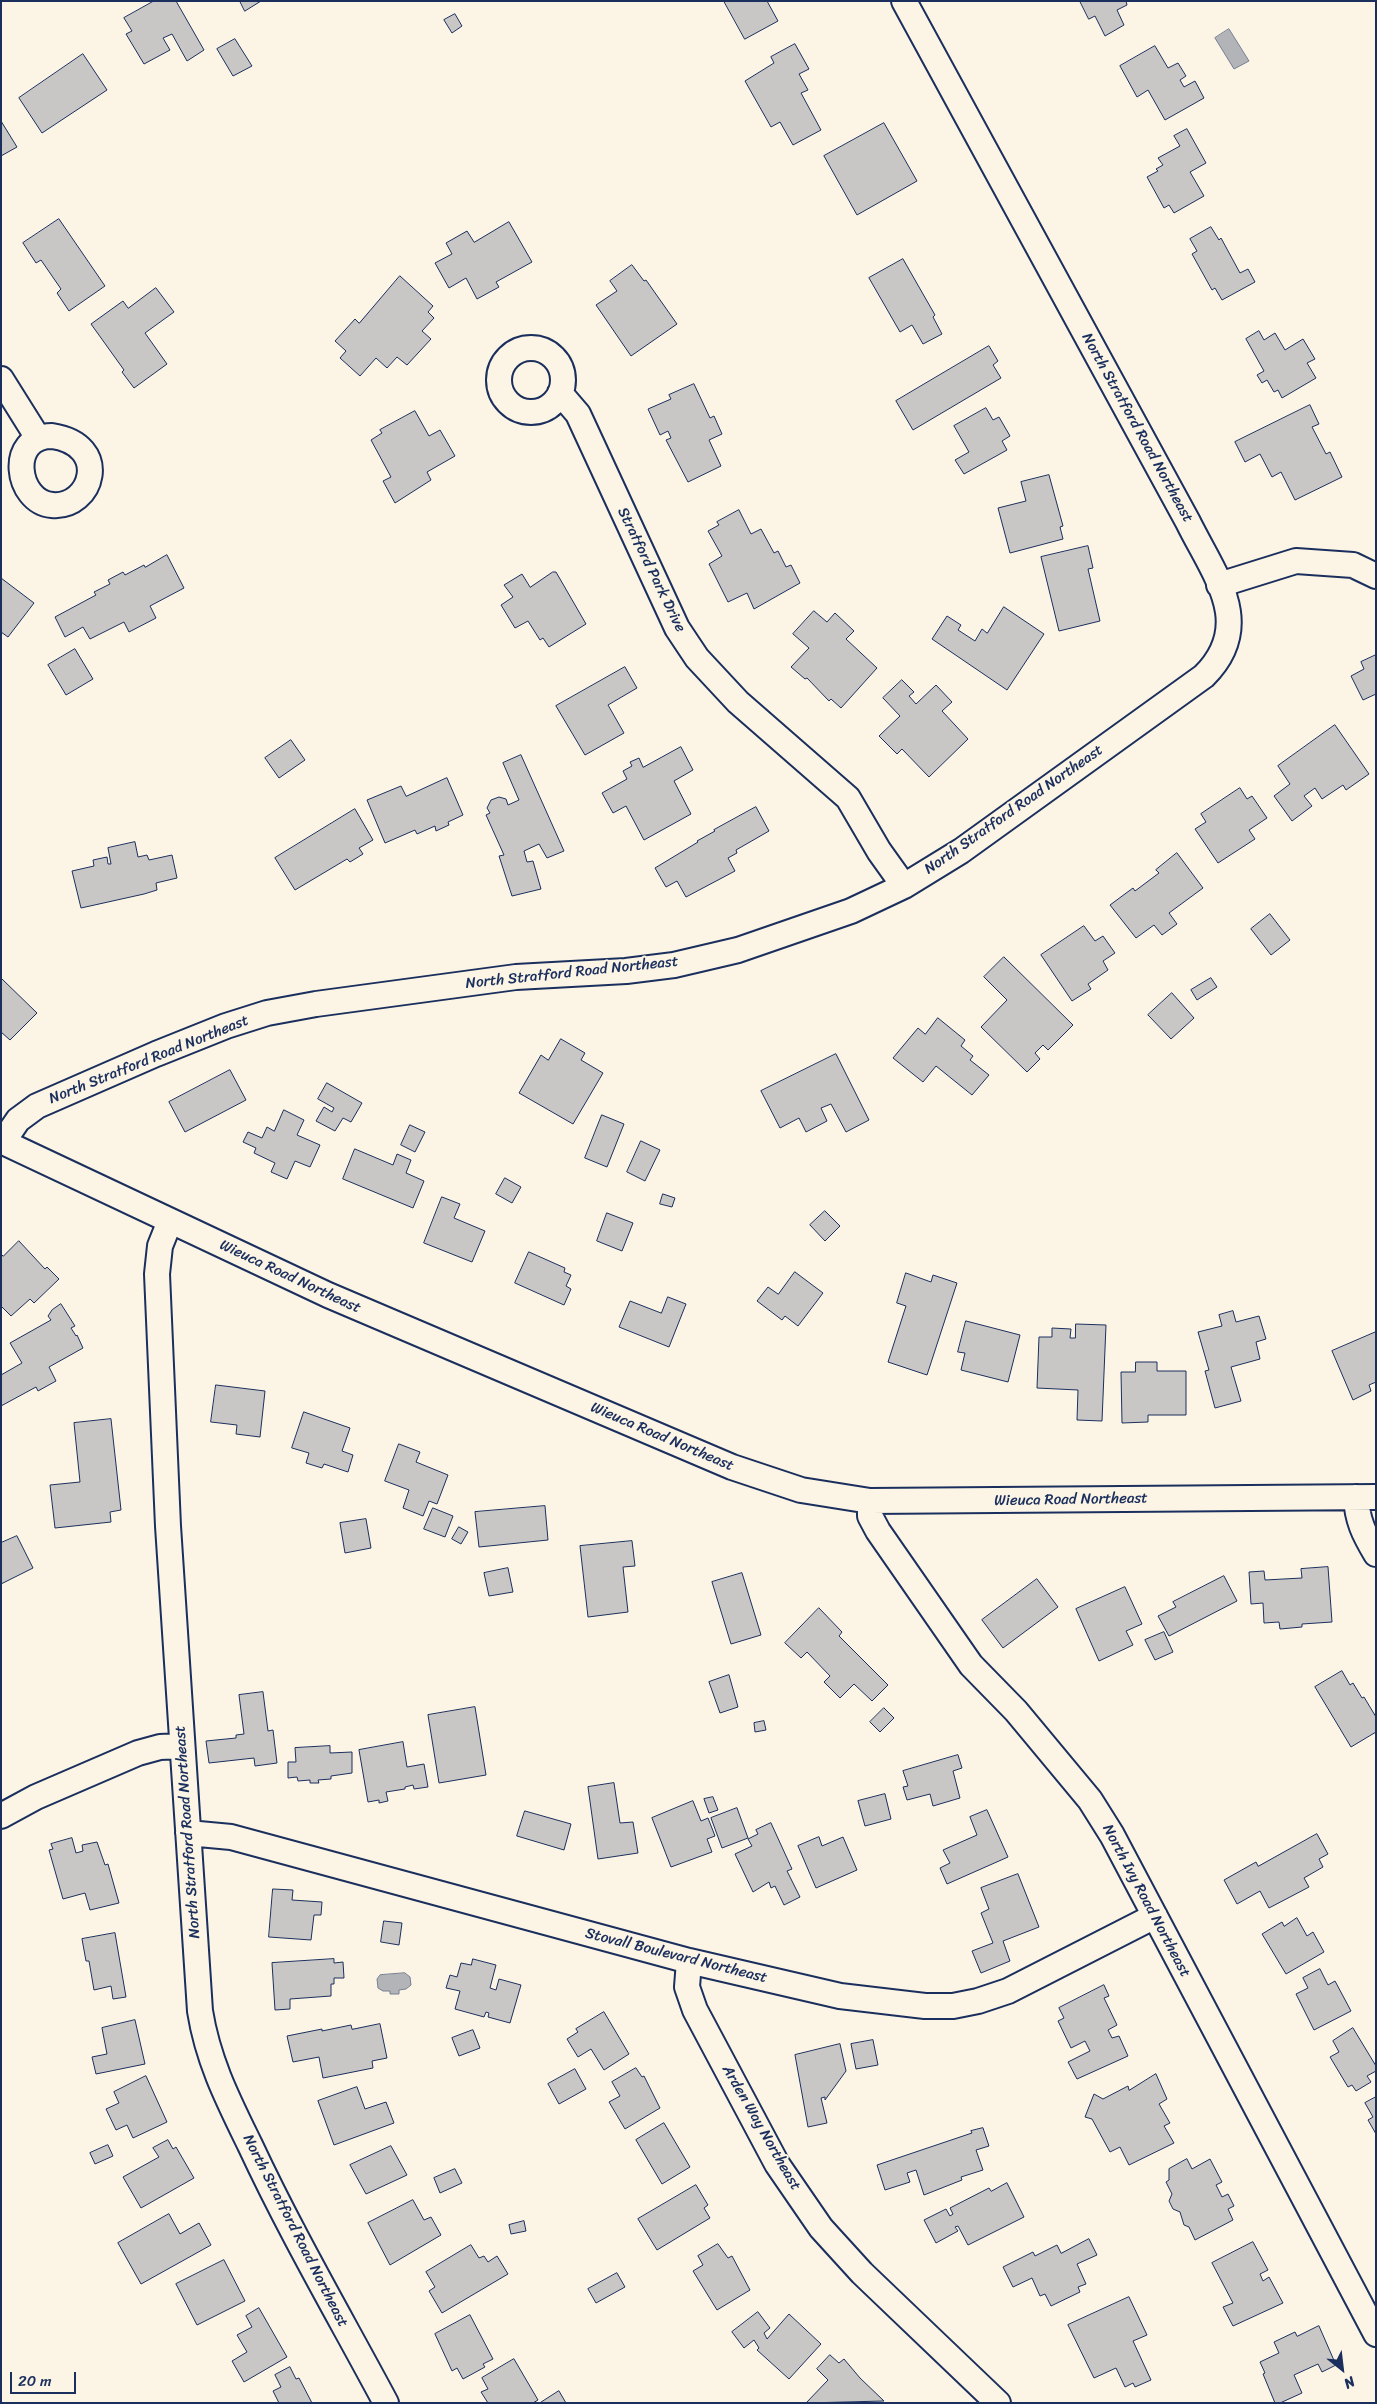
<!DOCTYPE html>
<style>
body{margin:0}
#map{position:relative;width:1377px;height:2404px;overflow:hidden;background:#fcf5e5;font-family:Sriracha,sans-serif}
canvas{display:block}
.frame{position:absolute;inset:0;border:2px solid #1b2f5e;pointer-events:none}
.north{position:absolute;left:1317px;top:2344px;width:50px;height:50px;-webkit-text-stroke:4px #fcf5e5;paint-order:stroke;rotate:151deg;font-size:14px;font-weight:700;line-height:20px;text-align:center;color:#1b2f5e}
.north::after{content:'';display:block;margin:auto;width:18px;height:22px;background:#1b2f5e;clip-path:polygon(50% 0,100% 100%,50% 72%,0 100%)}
.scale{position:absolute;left:10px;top:2372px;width:66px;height:22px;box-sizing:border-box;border:2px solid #1b2f5e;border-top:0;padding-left:6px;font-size:15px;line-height:18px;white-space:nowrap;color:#1b2f5e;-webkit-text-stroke:4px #fcf5e5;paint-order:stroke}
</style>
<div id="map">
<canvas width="1377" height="2404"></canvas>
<div class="frame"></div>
<div class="north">N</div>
<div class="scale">20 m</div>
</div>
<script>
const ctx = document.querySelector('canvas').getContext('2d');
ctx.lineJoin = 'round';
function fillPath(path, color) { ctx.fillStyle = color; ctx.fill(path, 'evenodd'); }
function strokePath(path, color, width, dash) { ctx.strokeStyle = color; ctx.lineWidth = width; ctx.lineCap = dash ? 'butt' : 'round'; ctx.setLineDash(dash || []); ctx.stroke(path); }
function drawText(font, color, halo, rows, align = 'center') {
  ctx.font = font + ' Sriracha,sans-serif'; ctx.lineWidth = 4; ctx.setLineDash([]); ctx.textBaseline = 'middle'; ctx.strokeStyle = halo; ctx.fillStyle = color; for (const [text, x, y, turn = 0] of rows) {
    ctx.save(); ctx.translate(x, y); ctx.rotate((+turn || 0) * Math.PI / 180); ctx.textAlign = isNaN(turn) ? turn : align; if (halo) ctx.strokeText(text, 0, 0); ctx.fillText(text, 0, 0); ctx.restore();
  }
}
const water = new Path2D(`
 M1229,29L1249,61L1234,69L1215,38Z
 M405,1973L410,1977L411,1985L406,1989L399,1990V1994H390V1991H383L378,1988L377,1979L380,1975Z`);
fillPath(water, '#b2b4b8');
strokePath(water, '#767f94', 1);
const building = new Path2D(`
 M154,1H176L204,50L187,61L172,34L163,38L170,50L144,64L126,34L132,31L124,18Z
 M240,1H261L245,11Z
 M724,1H767L778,21L745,39Z
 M1080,1H1126L1127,5L1117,10L1124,25L1105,36L1095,16L1089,19Z
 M455,14L462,26L452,33L444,20Z
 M235,39L252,66L233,76L217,49Z
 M795,44L809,69L799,74L808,90L801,93L821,130L793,145L780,122L771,127L745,81L774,63L771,57Z
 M1155,46L1168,68L1178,63L1186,76L1180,80L1184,87L1195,81L1204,98L1165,120L1148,90L1137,97L1120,66Z
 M83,54L107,90L42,133L19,98Z
 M1,121L17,147L1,156Z
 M884,123L917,181L857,215L824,156Z
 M1187,129L1206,163L1190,172L1204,196L1174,213L1169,205L1164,208L1147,177L1158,171L1156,169L1163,165L1158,158L1180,146L1174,136Z
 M59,219L105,286L69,311L57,293L61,289L41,260L36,263L23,243Z
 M509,222L532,262L496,282L499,287L477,299L466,278L449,288L435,263L452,254L446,243L467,231L474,242Z
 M1211,227L1219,240L1221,238L1240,273L1248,269L1255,282L1222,300L1215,288L1212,290L1192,254L1197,251L1190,239Z
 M903,259L935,315L933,317L942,334L923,344L912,325L900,332L869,278Z
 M632,265L644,281L646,280L677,324L631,356L596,305L617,291L610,281Z
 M400,276L433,306L428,312L434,318L422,331L431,339L407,365L397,357L387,368L376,358L360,376L340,358L346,351L335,341L355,319L359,323Z
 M156,288L174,312L145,333L167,364L134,388L122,372L124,370L91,324L123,301L128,308Z
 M1259,331L1264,340L1275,333L1285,350L1303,339L1315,359L1307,363L1316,378L1282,398L1278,390L1274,392L1267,380L1262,383L1257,375L1264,371L1246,339Z
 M989,346L998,361L993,365L1001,378L913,430L896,401Z
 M694,384L710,418L714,416L722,434L709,440L721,466L688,482L666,440L671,438L668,431L660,435L648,409L671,399L669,395Z
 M1310,405L1319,424L1312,427L1326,454L1330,452L1342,477L1295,500L1281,472L1272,477L1260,454L1245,462L1235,442Z
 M986,408L993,420L999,417L1010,436L1002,441L1007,450L964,474L955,460L969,452L954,426Z
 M415,411L429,436L440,430L455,456L427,472L431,480L395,503L383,481L391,477L371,440L382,433L380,430Z
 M1049,475L1063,526L1060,527L1063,539L1010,553L998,508L1026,501L1021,482Z
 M739,510L751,534L761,529L774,553L778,551L786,567L791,565L800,583L754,609L747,593L728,602L709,564L722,556L708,531L719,525L717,522Z
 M1088,546L1093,568L1088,569L1100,621L1059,631L1041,557Z
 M167,555L184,588L150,606L156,618L129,632L124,622L90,639L83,627L65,637L55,617L96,595L94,592L110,584L108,580L123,572L125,575L144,565L145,567Z
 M553,572H556L586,624L549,647L543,638L540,640L528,621L515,628L501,605L513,597L504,585L522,574L530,587Z
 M1,578L34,603L8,637L1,632Z
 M1004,607L1044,634L1007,690L932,639L947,616L961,625L958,630L975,641L982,629L987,633Z
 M814,611L827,622L835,613L854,631L846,639L877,668L841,708L831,699L829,701L807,678L805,679L791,667L809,648L793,634Z
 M75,649L93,679L66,695L48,665Z
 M1376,655V694L1363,700L1351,676L1364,669L1361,662Z
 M625,667L637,688L608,705L624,733L585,755L556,706Z
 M902,680L914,692L909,696L916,704L936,685L952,702L942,711L968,739L929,777L902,749L897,754L879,736L900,716L883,698Z
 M1335,725L1369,774L1346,790L1343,785L1322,799L1315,788L1304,796L1312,806L1292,821L1274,796L1290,784L1278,766Z
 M291,740L305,760L279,778L265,758Z
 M681,747L693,770L674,781L691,814L644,840L626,806L613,813L602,793L627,779L623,771L632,766L630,762L639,758L643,767Z
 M521,755L564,851L547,858L539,844L524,851L527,862L533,861L541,889L512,896L499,856L504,855L486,815L490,813L487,808L491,800L499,797L506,799L508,805L519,800L503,763Z
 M447,778L463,815L448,822L449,825L436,831L435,826L417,834L415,830L385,843L367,800L401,786L406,796Z
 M1240,788L1247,799L1252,796L1267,818L1249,830L1255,839L1218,863L1195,829L1206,822L1201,814Z
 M756,807L769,831L736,850L737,853L728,858L735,871L686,897L677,881L666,887L655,868L698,842L697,841L715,831L714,830Z
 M355,809L373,840L359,848L363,854L350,862L347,859L295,890L275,858Z
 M135,842L138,857L147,855L149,860L172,855L177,878L156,883L157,890L144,894L81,908L72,871L94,866L93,860L107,857L108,864H111L108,848Z
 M1177,853L1203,888L1169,913L1177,924L1162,935L1154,925L1136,938L1110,905L1133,888L1135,891L1159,873L1156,870Z
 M1270,914L1290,940L1271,955L1251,929Z
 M1084,926L1095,941L1103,936L1115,953L1103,961L1108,970L1088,984L1091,989L1072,1001L1041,955Z
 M1004,957L1073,1025L1048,1050L1043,1045L1035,1053L1040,1059L1027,1072L981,1027L1007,1000L984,977Z
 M1,978L37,1013L10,1040L1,1032Z
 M1211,978L1217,987L1197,1000L1191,990Z
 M1172,993L1194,1018L1171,1039L1148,1015Z
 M938,1018L965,1040L961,1046L973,1056L970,1060L989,1075L972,1095L936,1066L923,1082L893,1058L918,1028L925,1034Z
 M561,1039L585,1053L581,1060L603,1073L573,1124L519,1093L541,1055L548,1060Z
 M836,1054L869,1120L846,1132L831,1104L821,1108L827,1121L806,1132L799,1118L780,1128L761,1091Z
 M230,1070L246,1100L185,1132L169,1102Z
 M327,1083L362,1103L351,1122L343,1118L335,1131L316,1121L324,1107L332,1112L334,1108L318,1099Z
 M284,1110L304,1120L297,1135L320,1145L310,1167L295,1161L287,1179L271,1172L275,1163L254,1153L256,1148L243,1142L248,1132L262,1138L267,1127L274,1131Z
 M602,1115L624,1124L607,1167L585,1158Z
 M410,1125L425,1132L415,1152L401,1145Z
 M641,1141L660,1150L645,1181L627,1172Z
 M355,1149L393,1165L397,1154L411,1160L406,1173L424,1181L413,1208L343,1179Z
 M505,1178L521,1187L512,1203L496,1194Z
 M663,1194L675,1198L672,1207L660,1204Z
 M442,1197L460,1204L454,1218L485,1231L472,1262L424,1243Z
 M825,1211L840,1226L825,1241L810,1225Z
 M607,1213L633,1223L622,1251L597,1241Z
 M19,1241L45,1269L47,1267L59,1279L34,1303L30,1299L11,1316L1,1306V1254L3,1256Z
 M529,1252L565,1268L564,1272L571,1275L566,1286L571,1289L564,1305L515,1283Z
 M795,1272L823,1293L798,1326L785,1316L782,1320L757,1301L768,1287L778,1294Z
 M906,1273L931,1282L933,1275L957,1283L927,1375L888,1362L906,1306L897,1303Z
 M668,1297L686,1304L669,1347L619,1327L630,1301L661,1313Z
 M61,1304L75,1326L71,1328L76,1336L77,1335L83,1348L49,1367L56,1381L38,1391L36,1387L1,1406V1375L22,1363L10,1343L51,1320L48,1316L52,1310Z
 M1233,1311L1236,1322L1259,1316L1266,1339L1256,1342L1260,1359L1231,1367L1241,1401L1215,1408L1205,1371L1209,1370L1198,1332L1222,1326L1219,1315Z
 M966,1321L1020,1335L1008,1382L961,1370L965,1353L958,1352Z
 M1076,1324L1106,1325L1102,1421L1077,1420L1078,1390L1037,1388L1039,1337H1052V1328L1071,1329L1070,1338H1075Z
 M1376,1332V1382L1369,1385L1371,1391L1353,1400L1332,1351Z
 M1136,1362H1157V1371H1186V1415H1148V1422L1122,1423L1121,1372H1135Z
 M216,1385L265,1391L260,1437L236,1434L237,1425L211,1422Z
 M304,1412L350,1428L342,1451L353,1455L348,1472L324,1464L322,1468L306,1463L309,1453L292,1448Z
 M111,1419L121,1510L110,1512L111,1522L55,1528L50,1485L80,1482L74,1423Z
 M399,1444L420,1452L416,1462L448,1475L437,1504L429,1501L423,1516L403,1508L409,1490L385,1481Z
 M545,1506L548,1540L479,1547L475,1512Z
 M433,1508L453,1516L445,1537L424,1529Z
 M366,1519L371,1548L345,1553L340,1523Z
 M459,1527L468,1532L461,1544L452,1539Z
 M17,1536L33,1568L1,1584V1543Z
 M632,1541L635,1566L623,1567L628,1612L588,1617L580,1546Z
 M1328,1567L1332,1622L1302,1624V1627L1280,1629L1279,1622L1264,1623L1263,1603L1251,1604L1249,1572L1264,1571L1265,1580L1302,1578L1301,1569Z
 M508,1568L513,1592L489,1596L484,1573Z
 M742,1573L761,1635L731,1644L712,1582Z
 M1224,1576L1237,1601L1169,1636L1158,1616L1176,1607L1173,1602Z
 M1037,1579L1058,1607L1003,1648L982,1620Z
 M1125,1587L1142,1624L1126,1631L1133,1645L1099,1661L1076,1609Z
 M819,1608L842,1632L839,1636L888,1685L872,1701L854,1684L840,1698L824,1682L830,1676L807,1652L801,1658L785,1643Z
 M1164,1632L1173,1652L1155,1660L1145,1640Z
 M1342,1671L1350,1685L1353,1683L1362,1698L1364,1697L1376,1717V1732L1351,1747L1315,1687Z
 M729,1675L738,1707L720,1713L709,1682Z
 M263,1692L268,1731L273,1730L277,1763L255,1766L254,1758L209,1763L206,1741L236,1738V1735L244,1734L239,1695Z
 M475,1707L486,1775L439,1783L428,1715Z
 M884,1708L894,1718L880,1732L870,1722Z
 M764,1721L766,1730L755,1732L754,1723Z
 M403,1742L407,1767L424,1764L428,1787L414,1789L413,1785L405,1787V1789L386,1792L388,1801L379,1803V1800L368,1802L359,1750Z
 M330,1746V1753L352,1752V1773L331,1776V1779L318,1780L319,1783H310V1780L298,1781L297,1777L288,1778V1762H296L295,1748Z
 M958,1755L962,1768L953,1771L960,1798L933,1806L930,1794L907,1800L903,1787L908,1786L903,1771Z
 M614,1783L620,1823L633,1822L638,1853L598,1859L588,1787Z
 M885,1794L891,1819L865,1826L858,1801Z
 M713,1797L718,1810L709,1813L704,1799Z
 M693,1801L701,1821L708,1818L715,1836L707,1839L712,1852L671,1867L652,1818Z
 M737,1808L748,1838L722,1848L711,1818Z
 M987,1810L1008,1857L947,1884L940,1868L950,1863L943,1850L977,1835L970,1817Z
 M525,1811L571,1824L564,1850L517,1836Z
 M771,1823L792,1869L787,1871L800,1897L784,1905L775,1886L771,1888L769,1882L753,1892L735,1854L752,1846L748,1839L758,1834L756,1830Z
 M1317,1834L1328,1854L1319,1859L1323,1867L1304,1878L1309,1887L1269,1908L1260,1891L1237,1904L1224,1880L1256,1862L1258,1866Z
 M819,1837L822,1846L843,1837L857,1870L816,1888L798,1846Z
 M72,1838L76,1853L83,1851L82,1845L97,1842L105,1865L108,1864L119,1903L90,1910L85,1893L63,1899L49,1850L53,1849L51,1844Z
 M1018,1874L1039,1927L1003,1941L1010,1961L981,1973L972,1951L993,1943L981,1913L989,1909L981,1888Z
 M273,1889L293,1890L292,1900L322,1902L321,1915H314L311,1940L269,1937Z
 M1297,1918L1307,1936L1313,1932L1324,1952L1286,1974L1262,1934L1282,1922L1284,1926Z
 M384,1921L402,1923L399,1945L381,1942Z
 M115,1933L126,1997L113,1999L111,1986L94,1990L89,1961H86L82,1939Z
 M334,1959V1963L343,1962L344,1978H334V1984H331V1996L290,1999V2009L275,2010L272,1963Z
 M473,1959L496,1965L490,1988L496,1990L499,1979L521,1985L510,2023L488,2017L489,2013L486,2012L484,2017L455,2009L460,1991L446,1988L450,1975L457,1977L461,1963L471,1965Z
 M1320,1969L1328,1985L1335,1981L1351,2011L1314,2030L1296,1994L1308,1988L1303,1978Z
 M1104,1985L1109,1996L1104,1998L1117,2025L1108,2030L1112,2038L1119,2036L1128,2056L1077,2079L1068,2062L1090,2051L1085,2041L1071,2048L1058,2021L1064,2018L1059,2008Z
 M604,2012L629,2054L604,2070L591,2049L578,2057L567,2039L578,2032L576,2029Z
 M135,2020L145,2064L96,2074L92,2057L107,2054L102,2028Z
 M380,2024L387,2058L372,2061L373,2068L323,2078L319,2057L293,2062L287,2036L322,2029V2031L351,2025L352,2029Z
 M1353,2028L1376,2066V2071L1367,2076L1371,2082L1356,2091L1352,2085L1348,2087L1330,2057L1339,2052L1333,2041Z
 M473,2030L480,2048L459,2056L452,2038Z
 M873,2040L878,2065L856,2069L851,2044Z
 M840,2044L846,2071L825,2100V2097L821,2098L827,2123L808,2127L795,2055Z
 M636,2068L642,2077L644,2076L660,2108L625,2129L609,2102L620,2096L612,2082Z
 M575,2069L586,2089L559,2104L548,2084Z
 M1156,2074L1167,2099L1159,2104L1170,2123L1164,2126L1174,2143L1129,2165L1120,2147L1110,2152L1092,2119L1085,2117L1094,2094L1103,2099L1128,2086L1129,2090Z
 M146,2076L167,2122L133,2138L127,2125L116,2130L106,2109L119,2103L114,2092Z
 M357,2087L365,2109L386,2102L394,2123L334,2145L318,2101Z
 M1376,2097V2134L1368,2120L1373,2117L1365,2103Z
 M664,2123L690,2167L662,2184L636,2140Z
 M983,2128L989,2146L976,2150L983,2170L961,2177L962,2180L924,2195L916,2170L907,2173L910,2182L885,2190L877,2165L972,2133L971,2131Z
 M168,2140L173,2149L176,2147L194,2178L141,2208L123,2177L159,2157L153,2148Z
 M108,2145L113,2156L95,2164L90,2153Z
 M391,2146L407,2175L366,2194L350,2165Z
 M1187,2159L1192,2169L1210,2159L1222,2182L1216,2185L1222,2197L1228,2194L1234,2206L1228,2209L1233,2220L1195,2240L1189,2227L1184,2225L1180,2212L1173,2209L1169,2201L1172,2194L1166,2182L1169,2180V2169Z
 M455,2169L462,2183L440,2193L434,2178Z
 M1007,2183L1024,2217L968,2245L958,2226L955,2227L958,2231L936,2243L924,2220L946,2209L950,2216L953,2214L950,2208L989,2188L991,2191Z
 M696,2185L708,2205L704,2208L710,2218L657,2250L638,2219Z
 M413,2200L424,2220L431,2217L441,2235L390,2265L368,2223Z
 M169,2214L180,2234L199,2223L211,2245L141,2284L118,2243Z
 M524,2221L526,2231L511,2234L509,2225Z
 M1089,2239L1097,2255L1077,2264L1086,2284L1078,2287L1080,2292L1051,2306L1045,2294L1040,2296L1032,2278L1013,2287L1003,2267L1033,2252L1035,2256L1057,2245L1061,2253Z
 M1253,2242L1268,2270L1260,2274L1263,2281L1269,2277L1283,2303L1233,2326L1223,2307L1233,2303L1212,2263Z
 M718,2244L728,2258L732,2256L750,2290L717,2310L693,2271L703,2265L698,2256Z
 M471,2245L479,2258L484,2256L488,2262L497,2256L508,2274L442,2313L429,2291L435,2287L426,2272Z
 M224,2260L245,2301L197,2325L176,2284Z
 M617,2273L625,2287L596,2303L588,2289Z
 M1129,2297L1147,2335L1133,2341L1151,2380L1135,2387L1133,2383L1125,2387L1116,2368L1094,2378L1068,2325Z
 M259,2308L287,2357L244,2382L232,2361L247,2352L237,2335L252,2327L246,2316Z
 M758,2312L770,2328L764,2333L767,2339L789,2314L821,2344L789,2379L757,2350L759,2348L754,2340L744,2348L732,2332Z
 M470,2315L493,2359L483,2364L485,2367L463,2379L457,2368L452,2371L435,2334Z
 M1319,2326L1336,2365L1322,2372L1318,2364L1294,2375L1302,2393L1280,2403H1275L1263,2374L1265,2373L1260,2362L1279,2353L1274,2342L1295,2332L1297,2336Z
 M830,2355L839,2363L844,2359L860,2378L884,2401L806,2403L828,2380L817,2369Z
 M514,2359L538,2400L533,2403H488L481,2392L488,2389L482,2378Z
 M290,2367L296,2379L299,2378L312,2403H279L273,2391L281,2387L275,2375Z
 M559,2391L566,2403H540Z`);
fillPath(building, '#c8c7c6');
strokePath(building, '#1b2f5e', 1);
const minor = new Path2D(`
 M499 380a32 32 0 1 1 64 0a32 32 0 1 1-64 0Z
 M1,379L38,438
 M560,393L578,414L677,628L697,658L738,702L848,798L879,851L904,886
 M52,436C112,445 92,509 52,505C16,502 7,436 52,436Z
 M1219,585L1296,561L1353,565L1376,576
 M1,1141L328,1295L732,1467L801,1490L870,1501L1376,1497
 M3,1142L18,1120L37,1106L156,1054L226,1026L267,1013L316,1004L516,977L626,971L674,965L738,950L851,911L904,886L961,851L1204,676C1256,624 1214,575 1188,522L904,1
 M170,1221L160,1246L157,1274L168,1526L200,2011C208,2061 228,2100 250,2145C291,2233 340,2317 386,2403
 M1356,1497C1357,1520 1364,1534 1376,1554
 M870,1501V1516L878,1531L971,1665L1016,1711L1090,1800L1112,1835L1376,2334
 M1,1816L36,1797L138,1753L160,1747L182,1746
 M188,1833L231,1837L689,1961L840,1996L925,2006H953L978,2001L1008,1991L1155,1916
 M689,1961L687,1987L695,2010L777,2164L821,2228L862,2273L998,2403`);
strokePath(minor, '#1b2f5e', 28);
strokePath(minor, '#fcf5e5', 24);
drawText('15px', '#1b2f5e', '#fcf5e5', [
 ["North Stratford Road Northeast",1137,428,61],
 ["Stratford Park Drive",651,570,64],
 ["North Stratford Road Northeast",1014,810,-35],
 ["North Stratford Road Northeast",572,973,-6],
 ["North Stratford Road Northeast",149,1060,-22],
 ["Wieuca Road Northeast",290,1277,25],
 ["Wieuca Road Northeast",662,1437,23],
 ["Wieuca Road Northeast",1071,1500,-1],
 ["North Stratford Road Northeast",188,1832,-94],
 ["North Ivy Road Northeast",1146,1901,62],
 ["Stovall Boulevard Northeast",676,1956,14],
 ["Arden Way Northeast",761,2128,60],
 ["North Stratford Road Northeast",295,2231,63]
]);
</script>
